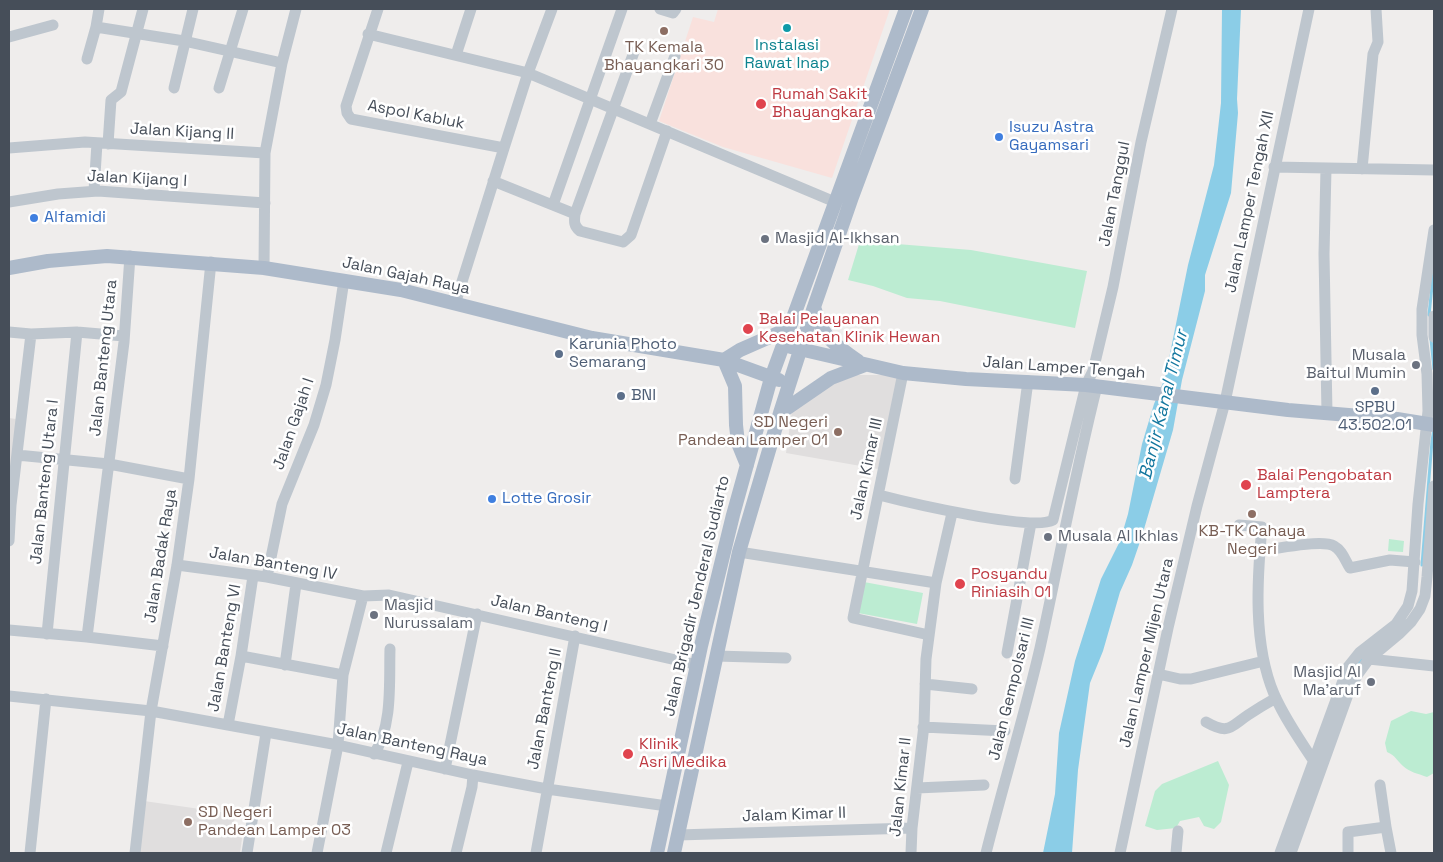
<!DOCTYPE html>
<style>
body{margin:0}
#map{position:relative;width:1443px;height:862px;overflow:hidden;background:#efedec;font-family:"Space Grotesk",sans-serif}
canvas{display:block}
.frame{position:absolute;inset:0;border:10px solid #464e59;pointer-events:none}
</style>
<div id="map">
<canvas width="1443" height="862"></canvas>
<div class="frame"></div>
</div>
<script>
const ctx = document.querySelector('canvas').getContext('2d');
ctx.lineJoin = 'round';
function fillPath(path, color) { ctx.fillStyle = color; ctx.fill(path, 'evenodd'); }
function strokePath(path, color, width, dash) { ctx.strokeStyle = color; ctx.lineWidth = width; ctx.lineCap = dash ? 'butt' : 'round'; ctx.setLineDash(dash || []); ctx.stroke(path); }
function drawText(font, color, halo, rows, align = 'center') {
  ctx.font = font + ' "Space Grotesk",sans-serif'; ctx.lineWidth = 5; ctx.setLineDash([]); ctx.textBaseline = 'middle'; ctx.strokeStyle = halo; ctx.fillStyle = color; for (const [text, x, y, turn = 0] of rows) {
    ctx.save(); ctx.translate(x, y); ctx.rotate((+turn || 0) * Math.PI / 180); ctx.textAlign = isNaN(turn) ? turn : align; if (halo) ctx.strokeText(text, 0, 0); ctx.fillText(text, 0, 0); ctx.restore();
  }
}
fillPath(new Path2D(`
 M848,375H886L900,377L878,469L786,453L792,411L821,388Z
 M9,418L16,419L9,494Z
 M144,801L235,814L233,830L243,831L240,853H138Z`), '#e0dede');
fillPath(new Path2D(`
 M718,9H890L832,178L723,147L659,121L693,17L714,22Z`), '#f9e1dd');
fillPath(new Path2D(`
 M860,241L971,250L1087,271L1075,328L940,301L907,298L873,286L848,280Z
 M1389,539L1404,541L1403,552L1388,551Z
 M864,582L923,593L917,624L858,613Z
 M1411,711L1426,714L1434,712V773L1427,777C1419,774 1409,772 1403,766C1396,760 1396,756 1387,752L1385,743L1391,721Z
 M1218,761L1229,785L1221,822L1214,829L1204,826L1199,817L1180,821L1176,828L1157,830L1145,826L1155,791L1162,784Z`), '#bcecd2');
fillPath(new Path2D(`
 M1222,9H1241L1237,99L1238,113L1231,193L1205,275V291L1182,380L1173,430L1142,536L1132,565L1120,592L1103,651L1090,683L1078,770L1072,853H1043L1055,794L1059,733L1075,661L1101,579L1120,541L1128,514L1142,444L1154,404L1165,378L1188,265L1214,165L1221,103Z`), '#8bcde7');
strokePath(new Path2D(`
 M1429,315L1434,267
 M1431,339L1434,369
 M1422,565L1432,441L1434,429
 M1349,677L1361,660`), '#8bcde7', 3);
strokePath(new Path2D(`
 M99,9L96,27L184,41L282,63
 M378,9L346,106L347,113L351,119L504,148L455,304
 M660,9L673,13L676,9
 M368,34L528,73L835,202
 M9,37L53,25
 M456,55L471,9
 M87,59L96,27
 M174,88L193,9
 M219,88L243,9
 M650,124L675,56
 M108,144L111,100L121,92L143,9
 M9,148L85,142L265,153
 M504,148L528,73L552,9
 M1274,167L1434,170
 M1326,169L1324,254L1327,413
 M1362,169L1373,54L1378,42L1376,9
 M493,181L575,214C574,222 574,226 580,231L623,242L631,235L667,131
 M94,191L97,143
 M9,202L58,194L98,191L265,203
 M553,205L622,9
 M575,214L634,52
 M264,268L265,153L282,63L296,9
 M1434,316V337
 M9,332L31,334L77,332L124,336
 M903,373L853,618L929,635
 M17,455L109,464L189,479
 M1015,479L1028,381
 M879,495C906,502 1033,532 1053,520L1086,385L1093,371L1113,287L1141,142L1172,9
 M1239,525L1262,527C1257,580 1253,644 1274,694C1284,717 1299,739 1313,760
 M9,541L11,505L31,334
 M1260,551C1275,549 1322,539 1334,546C1343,551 1345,561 1350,568L1390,560L1415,562
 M739,552L936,583
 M177,565L267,577L363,596L389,595L698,665
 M267,577L282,504L314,425L326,385L335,340L344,280
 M9,630L87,637L163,646
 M47,634L77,332
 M87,637L124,342L130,256
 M1007,653L1031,523
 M241,656L343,675
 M716,656L786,658
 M1367,658L1369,659L1434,666
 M285,665L296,584
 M1158,674L1180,679H1191L1264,661
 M925,684L972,689
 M9,696L151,711L338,745L473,775L547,789L667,806
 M1206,722C1229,735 1230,727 1248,715C1257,709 1267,703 1276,698
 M228,725L241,656L253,576
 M923,727L1005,731
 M374,754C393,727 389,680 390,649
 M445,769L477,614
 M917,788L984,785
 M1386,827L1391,853
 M678,835L912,828
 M30,853L46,699
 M135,853L151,711L177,565L189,479L211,262
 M247,853L266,733
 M317,853L338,745L343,675L363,596
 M386,853L408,762
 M456,853L472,787L473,775
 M536,853L575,636
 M911,853L912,828L924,725L926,659L936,583L952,513
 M986,853C1003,785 1024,717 1040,648C1059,561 1075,473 1097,386
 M1120,853L1168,628L1197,506L1225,402L1309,9
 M1176,853L1178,831
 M1280,853L1348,667L1360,652L1396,624L1408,606L1412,591L1418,504L1428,411L1427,374L1422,335V309L1434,230
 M1291,853L1350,689L1358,674L1369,659L1399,634L1411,622L1420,609L1425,596L1427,577L1434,486
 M1348,853V832L1386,827L1380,785`), '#bec6ce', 11);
strokePath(new Path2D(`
 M9,268L48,261L107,256L264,268L401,290L592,338L724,360L779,380
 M814,307C823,339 832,342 858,361
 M791,347L903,373L966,379L1086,385L1288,410L1397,419L1434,425
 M780,413L831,378L865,365
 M747,465L738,443L736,425L735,386L724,360L740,350L790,328
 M657,853L701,646L733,515L771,378L906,9
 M674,853L739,552L780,413L814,307L852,197L922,9`), '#adbaca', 14);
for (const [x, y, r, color] of [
 [787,28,5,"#0f9aa8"],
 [664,31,5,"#8d6e63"],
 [761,104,6,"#e0444e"],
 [999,137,5,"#3f7fe0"],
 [34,218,5,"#3f7fe0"],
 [765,239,5,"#6b7280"],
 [748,329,6,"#e0444e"],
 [559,354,5,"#5c6f8a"],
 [1416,365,5,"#6b7280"],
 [1375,391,5,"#5c6f8a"],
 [621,396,5,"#5c6f8a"],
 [838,432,5,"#8d6e63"],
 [1246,485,6,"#e0444e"],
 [492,499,5,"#3f7fe0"],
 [1252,514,5,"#8d6e63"],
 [1048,537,5,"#6b7280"],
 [960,584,6,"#e0444e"],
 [374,615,5,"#6b7280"],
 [1371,682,5,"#6b7280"],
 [628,754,6,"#e0444e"],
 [188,822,5,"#8d6e63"]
]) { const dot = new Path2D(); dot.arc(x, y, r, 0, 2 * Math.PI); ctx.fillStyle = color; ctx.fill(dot); strokePath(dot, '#fff', 2); }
drawText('16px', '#0d838f', '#fff', [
 ["Instalasi",787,46],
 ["Rawat Inap",787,64]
]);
drawText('16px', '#785e54', '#fff', [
 ["TK Kemala",664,48],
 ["Bhayangkari 30",664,66],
 ["SD Negeri",828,423,"right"],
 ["Pandean Lamper 01",828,441,"right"],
 ["KB-TK Cahaya",1252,532],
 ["Negeri",1252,550],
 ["SD Negeri",198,813,"left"],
 ["Pandean Lamper 03",198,831,"left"]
]);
drawText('16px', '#be3a42', '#fff', [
 ["Rumah Sakit",772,95],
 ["Bhayangkara",772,113],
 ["Balai Pelayanan",759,320],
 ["Kesehatan Klinik Hewan",759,338],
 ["Balai Pengobatan",1257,476],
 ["Lamptera",1257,494],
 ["Posyandu",971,575],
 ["Riniasih 01",971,593],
 ["Klinik",639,745],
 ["Asri Medika",639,763]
], 'left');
drawText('16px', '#464e59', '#fff', [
 ["Aspol Kabluk",416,115,11],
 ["Jalan Kijang II",182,132,3],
 ["Jalan Kijang I",137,179,3],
 ["Jalan Tanggul",1115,194,-79],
 ["Jalan Lamper Tengah XII",1250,202,-78],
 ["Jalan Gajah Raya",406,276,12],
 ["Jalan Banteng Utara",104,358,-84],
 ["Jalan Lamper Tengah",1064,368,4],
 ["Jalan Gajah I",294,424,-71],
 ["Jalan Kimar III",867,469,-78],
 ["Jalan Banteng Utara I",45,482,-84],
 ["Jalan Badak Raya",161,556,-81],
 ["Jalan Banteng IV",273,564,10],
 ["Jalan Brigadir Jenderal Sudiarto",697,596,-77],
 ["Jalan Banteng I",549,614,13],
 ["Jalan Banteng VI",225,648,-80],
 ["Jalan Lamper Mijen Utara",1147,653,-77],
 ["Jalan Gempolsari III",1012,689,-76],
 ["Jalan Banteng II",545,709,-79],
 ["Jalan Banteng Raya",412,745,12],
 ["Jalan Kimar II",901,787,-84],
 ["Jalam Kimar II",794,815,-2]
]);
drawText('16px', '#366cbe', '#fff', [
 ["Isuzu Astra",1009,128],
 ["Gayamsari",1009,146],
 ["Alfamidi",44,218],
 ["Lotte Grosir",502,499]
], 'left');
drawText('16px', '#5b616d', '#fff', [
 ["Masjid Al-Ikhsan",775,239],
 ["Musala",1406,356,"right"],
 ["Baitul Mumin",1406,374,"right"],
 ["Musala Al Ikhlas",1058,537],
 ["Masjid",384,606],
 ["Nurussalam",384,624],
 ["Masjid Al",1361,673,"right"],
 ["Ma'aruf",1361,691,"right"]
], 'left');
drawText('16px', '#4e5e75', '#fff', [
 ["Karunia Photo",569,345],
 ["Semarang",569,363],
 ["BNI",631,396],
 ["SPBU",1375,408,"center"],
 ["43.502.01",1375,426,"center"]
], 'left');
drawText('italic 18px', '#13779f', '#fff', [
 ["Banjir Kanal Timur",1164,405,-76]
]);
</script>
